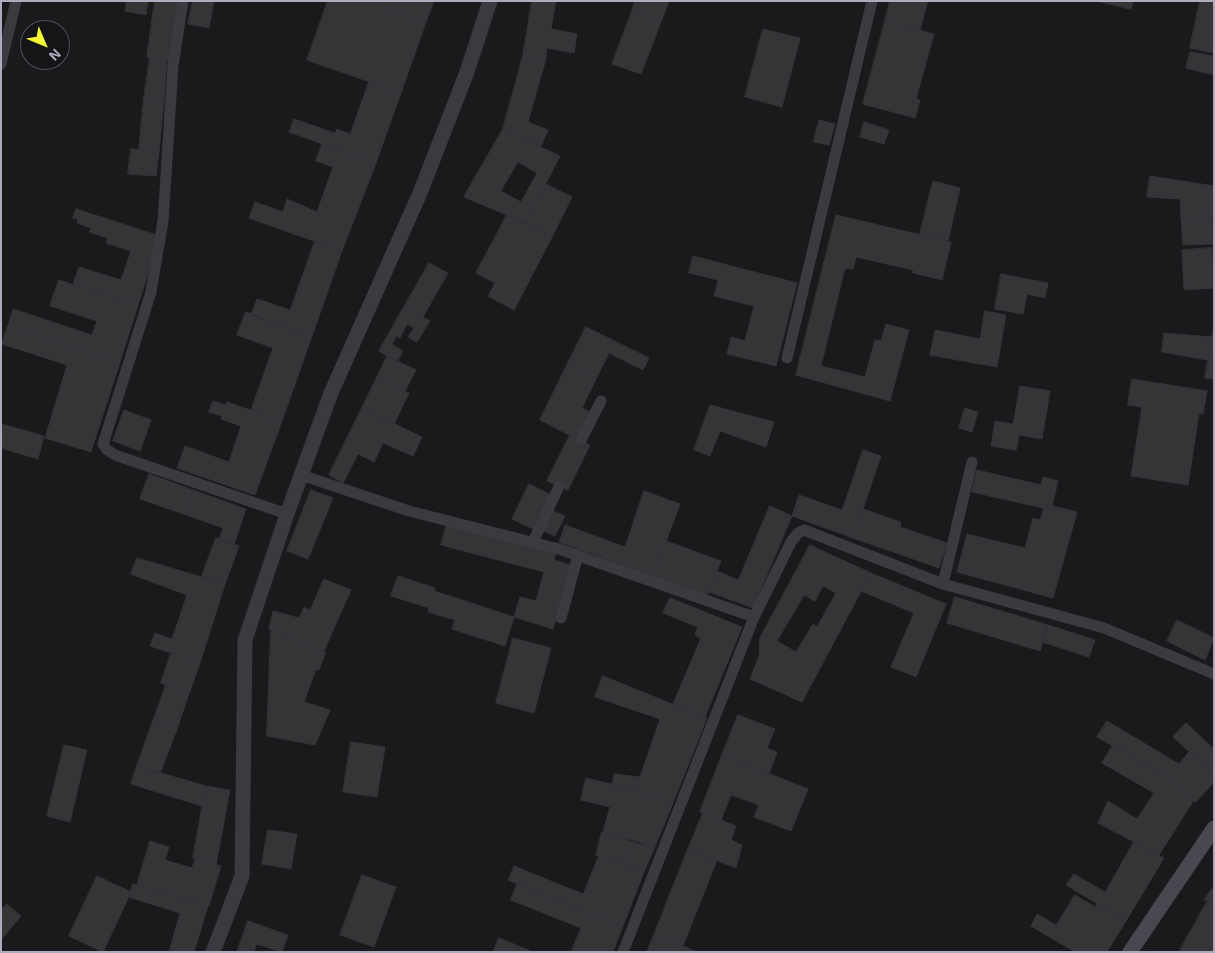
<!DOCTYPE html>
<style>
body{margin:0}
#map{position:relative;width:1215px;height:953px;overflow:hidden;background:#1a191b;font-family:"Exo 2",sans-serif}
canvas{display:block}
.frame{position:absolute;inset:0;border:2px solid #acabbb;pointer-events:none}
.north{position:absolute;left:20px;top:20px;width:50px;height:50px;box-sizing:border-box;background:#151416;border:1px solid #515058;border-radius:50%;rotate:135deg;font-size:14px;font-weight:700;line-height:20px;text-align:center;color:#acabbb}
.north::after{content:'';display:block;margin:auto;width:18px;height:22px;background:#f5f834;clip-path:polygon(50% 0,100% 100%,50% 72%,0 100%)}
</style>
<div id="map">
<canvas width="1215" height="953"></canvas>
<div class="frame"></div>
<div class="north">N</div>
</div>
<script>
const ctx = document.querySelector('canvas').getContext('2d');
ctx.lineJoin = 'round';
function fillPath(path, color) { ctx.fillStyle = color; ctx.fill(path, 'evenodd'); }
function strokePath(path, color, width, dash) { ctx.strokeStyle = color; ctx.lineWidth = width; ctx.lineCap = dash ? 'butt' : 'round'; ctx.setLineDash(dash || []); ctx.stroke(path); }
const building = new Path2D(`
 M127,1H148L146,15L125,11Z
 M155,1H179L170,61L147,57Z
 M193,1H214L209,28L188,24Z
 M328,1H368L426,22L401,93L307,60Z
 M368,1H434L426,22Z
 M532,1H556L551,29L577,34L574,53L547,48L545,62L523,56Z
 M635,1H669L661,22L632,11Z
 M890,1H928L920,30L885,21Z
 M1097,1H1133L1131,9Z
 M1200,1H1214V53L1190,48Z
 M632,11L661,22L641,74L612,64Z
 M885,21L934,34L916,99L920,100L915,118L863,104Z
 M763,29L800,38L782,107L745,97Z
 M1190,52L1214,56V75L1186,68Z
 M523,56L545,62L528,122L548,130L541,146L503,129Z
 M150,58L167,60L164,100L144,98Z
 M369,82L401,93L376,163L289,132L294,119L335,133L337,129L350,134Z
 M144,98L164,100L159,152L139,150Z
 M819,120L835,124L829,145L814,142Z
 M864,122L889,130L884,144L860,137Z
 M503,129L560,156L526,223L464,197ZM518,162L537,173L521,202L501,191Z
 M322,144L376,163L342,251L249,218L255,202L283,212L287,199L317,212L333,167L316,161Z
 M131,149L159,152L156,176L128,174Z
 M1150,176L1214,186V216L1181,218L1180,199L1147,197Z
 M933,181L960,188L948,241L920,234Z
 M546,184L572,197L552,237L526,223Z
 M76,209L160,236L138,305L73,284L79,267L121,280L131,251L106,243L108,238L89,232L91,228L77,223L78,219L73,218Z
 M507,215L552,237L514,310L488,296L495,283L476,273Z
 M836,215L951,242L942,280L913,273V270L856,257L853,269L845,268L821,366L865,377L875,340L881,341L886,324L909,330L890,401L796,375Z
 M1212,216L1213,244L1183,245L1181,218Z
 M315,241L342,251L312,336L251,315L257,299L290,310Z
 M1212,248L1213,288L1184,290L1182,250Z
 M693,256L797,283L776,366L727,354L731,337L745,341L754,306L714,296L718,280L689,273Z
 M429,263L448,273L423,317L404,307Z
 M1001,274L1048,283L1045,298L1027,294L1023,314L995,309Z
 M59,280L138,305L120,362L8,326L13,309L92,335L97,321L50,306Z
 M404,307L430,321L417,342L408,337L414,328L407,324L400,338L396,336L392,344L403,351L397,362L379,351Z
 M985,311L1006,315L997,367L930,355L935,330L980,339Z
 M246,312L312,336L282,421L251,410L273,348L237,335Z
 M8,326L120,362L91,452L45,438L67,365L2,344Z
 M586,327L649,358L643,370L609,353L596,379L567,365Z
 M1213,331H1214V379L1205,378Z
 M1164,333L1212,337L1208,360L1162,352Z
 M387,356L416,370L405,391L377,377Z
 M567,365L596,379L582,408L592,413L579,440L540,420Z
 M377,377L409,393L394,424L362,408Z
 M1132,379L1207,391L1203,414L1199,413L1188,485L1131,476L1142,407L1128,405Z
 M1020,386L1050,391L1042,439L1019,435L1016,450L991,446L995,421L1013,424Z
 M213,401L225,405L227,402L282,421L255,495L177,468L185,446L229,462L241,426L221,419L222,416L209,412Z
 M710,405L774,422L766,447L720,431L710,456L694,450Z
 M362,408L422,437L413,456L383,443L374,462L358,454L343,483L329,475Z
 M965,408L978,412L972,432L959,428Z
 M124,410L151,420L140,451L113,441Z
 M2,424L44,436L38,459L1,448Z
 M570,435L590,445L568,490L547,481Z
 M863,450L881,456L853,538L792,516L799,495L842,510Z
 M977,470L1041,485L1043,477L1058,481L1052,506L1045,504L1043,508L972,492Z
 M149,474L193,490L184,514L140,499Z
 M529,484L552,495L535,530L512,519Z
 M193,490L246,509L234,545L219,540L223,528L184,514Z
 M311,490L333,498L308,559L287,551Z
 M644,491L680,504L653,576L559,542L565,525L625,547Z
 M1045,504L1077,512L1053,598L957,572L967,534L1025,548L1033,518L1040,520Z
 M770,506L792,516L753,608L709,592L717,571L738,580Z
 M863,509L901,522L900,527L947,543L939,568L853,538Z
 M551,510L565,516L555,536L542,530Z
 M447,523L556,552L554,560L571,565L553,629L514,617L520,597L536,601L544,572L441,545Z
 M216,538L239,546L225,584L202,576Z
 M666,541L721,561L707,596L653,576Z
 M810,545L871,573L802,702L750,679L759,656L760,638ZM823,586L836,593L817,627L813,624L796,652L777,641L804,595L815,601Z
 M137,558L225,584L200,663L150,646L155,633L172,639L187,595L131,574Z
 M871,573L946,604L916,677L891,667L914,613L861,591Z
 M398,576L435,588L434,591L514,617L505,646L452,629L455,620L428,612L429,608L391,596Z
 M324,579L351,590L324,651L295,640L292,636L269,629L273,611L299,618L304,607L310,610Z
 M955,597L1048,625L1040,651L947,623Z
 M670,598L742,627L705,717L673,704L701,638L695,635L698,627L663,613Z
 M1177,620L1214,638L1205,660L1167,641Z
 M1048,625L1095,640L1089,657L1042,642Z
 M271,630L292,636L295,640L326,652L319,670L316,669L304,702L330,710L315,745L267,736Z
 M513,638L551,648L534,713L496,703Z
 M171,653L200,663L189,694L161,683Z
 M603,676L707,718L673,803L654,795L612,785L614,774L640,777L660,719L595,697Z
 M166,685L189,694L177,729L153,721Z
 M738,715L775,729L767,748L777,752L769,774L722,755Z
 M153,721L177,729L160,774L137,766Z
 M1107,721L1179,764L1189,752L1214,774V782L1196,802L1192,800L1167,776L1097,737Z
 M1186,723L1214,749V774L1173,737Z
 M351,742L385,747L377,797L343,792Z
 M64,745L87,750L70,822L47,816Z
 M1113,745L1167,776L1192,800H1194L1159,855L1098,823L1108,801L1137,819L1154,793L1102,763Z
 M722,755L808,789L791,831L754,817L759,805L731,795L721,820L700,812Z
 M137,766L206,786L202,806L131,784Z
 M586,778L654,795L673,803L654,849L603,832L610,807L581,800Z
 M206,786L230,790L216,865L193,858Z
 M703,813L736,826L731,840L742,845L736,868L688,849Z
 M268,830L297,834L291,869L262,864Z
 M602,832L636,841L626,865L596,855Z
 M150,841L169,847L165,860L192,868L195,859L221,866L209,906L137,885Z
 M636,841L654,849L644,872L626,865Z
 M1134,842L1164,858L1126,921L1066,885L1074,874L1105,892Z
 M688,849L717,860L683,946L654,935Z
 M599,856L644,872L623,926L508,880L514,866L583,894Z
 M362,875L396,887L374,947L340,935Z
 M97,876L131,892L103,952L69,936Z
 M133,884L208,906L194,952H169L180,913L129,897Z
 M517,884L623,926L613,952H571L581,928L511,900Z
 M1214,886V904L1204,900Z
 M1075,895L1095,907L1097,903L1126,921L1107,952H1075L1031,926L1037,914L1056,925Z
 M1207,902L1214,904V952H1179Z
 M7,904L21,916L1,940V910Z
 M248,921L288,935L282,952L256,944L254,952H237Z
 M654,935L683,946L697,952H647Z
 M499,938L533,952H493Z`);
fillPath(building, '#353437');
strokePath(building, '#343337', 1);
strokePath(new Path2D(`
 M183,1L173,66L163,221L151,292L103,444L106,449L115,455L287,514
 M1,64L16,1
 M787,358L872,1
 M581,440L601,401
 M301,475L409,511L559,549L754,617
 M533,542L559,486
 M943,584L972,462
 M561,618L578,555
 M623,952L754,617L791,542L798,533L804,530L943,584L1104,628L1214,674`), '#3b3a40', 11);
strokePath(new Path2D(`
 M213,952L242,876L245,640L287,514L331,393L420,193L467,72L490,1`), '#3b3a40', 15);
strokePath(new Path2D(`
 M1130,952L1214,828`), '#494850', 15);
</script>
